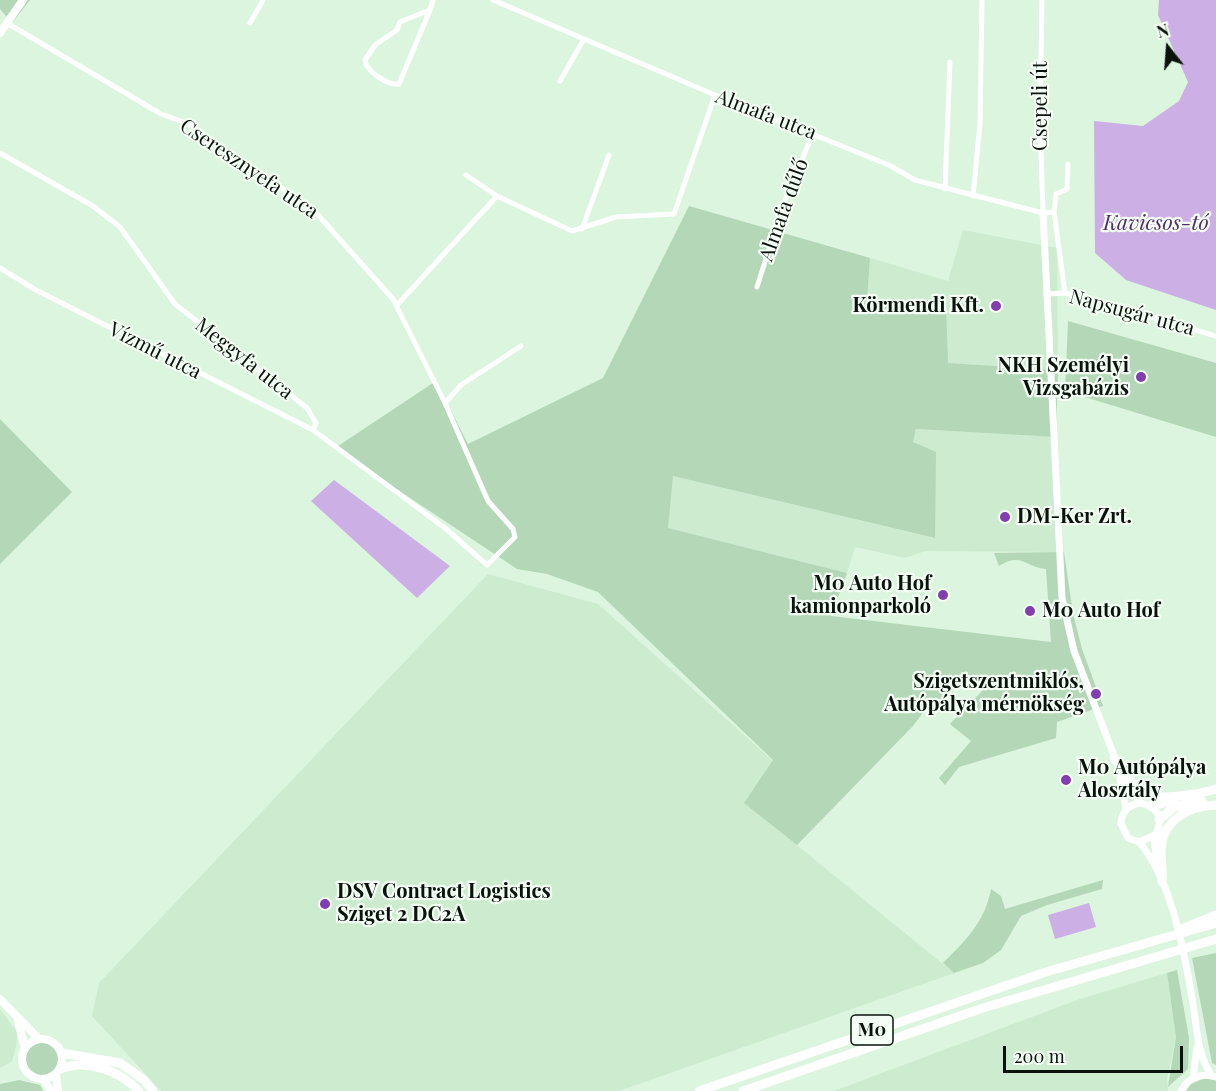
<!DOCTYPE html>
<meta charset="utf-8">
<style>
body{margin:0}
#map{position:relative;width:1216px;height:1091px;overflow:hidden;background:#dcf5de;font-family:"Playfair Display",serif}
canvas{display:block}
.north{position:absolute;left:1138px;top:18px;width:60px;height:60px;-webkit-text-stroke:4px #f4fef4;paint-order:stroke;rotate:343deg;font-size:16px;font-weight:700;line-height:24px;text-align:center;color:#0a130b}
.north::after{content:'';display:block;margin:auto;width:21px;height:27px;background:#0a130b;clip-path:polygon(50% 0,100% 100%,50% 72%,0 100%)}
.scale{position:absolute;left:1003px;top:1046px;width:180px;height:27px;box-sizing:border-box;border:3px solid #0a130b;border-top:0;padding-left:8px;font-size:18px;line-height:21px;white-space:nowrap;color:#0a130b;-webkit-text-stroke:4px #f4fef4;paint-order:stroke}
</style>
<div id="map">
<canvas width="1216" height="1091"></canvas>
<div class="north">N</div>
<div class="scale">200 m</div>
</div>
<script>
const ctx = document.querySelector('canvas').getContext('2d');
ctx.lineJoin = 'round';
function fillPath(path, color) { ctx.fillStyle = color; ctx.fill(path, 'evenodd'); }
function strokePath(path, color, width, dash) { ctx.strokeStyle = color; ctx.lineWidth = width; ctx.lineCap = dash ? 'butt' : 'round'; ctx.setLineDash(dash || []); ctx.stroke(path); }
function drawText(font, color, halo, rows, align = 'center') {
  ctx.font = font + ' "Playfair Display",serif'; ctx.lineWidth = 4.5; ctx.setLineDash([]); ctx.textBaseline = 'middle'; ctx.strokeStyle = halo; ctx.fillStyle = color; for (const [text, x, y, turn = 0] of rows) {
    ctx.save(); ctx.translate(x, y); ctx.rotate((+turn || 0) * Math.PI / 180); ctx.textAlign = isNaN(turn) ? turn : align; if (halo) ctx.strokeText(text, 0, 0); ctx.fillText(text, 0, 0); ctx.restore();
  }
}
fillPath(new Path2D(`
 M963,230L1057,248L1058,370L947,363L867,302L870,258L948,281Z
 M916,429L1056,437L1064,552L925,551L905,558L855,547L847,573L667,528L673,476L934,538L913,442Z
 M488,574L598,604L773,761L745,803L954,973L619,1091H161L92,1016L99,983Z
 M1167,973L1176,1037L1167,1079L1168,1091H834L1080,999Z
 M0,1009L17,1032V1042L12,1061L0,1068Z`), '#ccebcf');
fillPath(new Path2D(`
 M0,0H30L12,23L0,9Z
 M689,206L870,258L867,302L946,307L948,363L1058,370L1056,437L916,429L913,442L936,452L935,538L673,476L668,528L847,573L831,616L1051,642L1046,569C1024,567 1022,552 999,566L994,553L1064,552L1073,614L1082,649L1103,706L1057,722L1056,738L959,767L945,785L939,778L971,741L950,724L989,684L962,679L953,683L937,706L925,710L913,726L797,845L744,803L773,760L598,592L547,574L517,569L335,448L436,381L468,444L603,378Z
 M1068,321L1216,363V437L1065,391Z
 M0,419L72,492L0,564Z
 M1103,880L1102,889L1047,905L1021,916L1001,950L983,963L954,973L943,963C966,940 985,922 991,889L1001,896L1005,909Z
 M1216,953V1065L1212,1063L1192,958Z
 M1177,970L1189,1038L1188,1069L1168,1087L1176,1037L1167,973Z
 M26 1059a16 16 0 1 1 32 0a16 16 0 1 1-32 0Z
 M1205,1078L1216,1080V1091H1186L1191,1084Z
 M19,1080L40,1085L43,1091H0V1084Z`), '#b3d7b7');
fillPath(new Path2D(`
 M1159,0H1216V310L1126,280L1095,253L1094,121L1143,126L1179,101L1188,82L1158,15Z
 M334,480L450,566L417,598L311,501Z
 M1089,903L1096,927L1055,939L1048,915Z`), '#ccb0e5');
strokePath(new Path2D(`
 M493,0L715,95L889,165L915,180L1043,213L1054,212L1065,293
 M1042,0L1040,121L1043,213
 M430,10L400,22L397,30L375,45L365,60C366,71 388,86 399,84L430,10L433,0
 M250,23L263,0
 M560,81L584,39
 M0,153L93,206L120,227L175,304L307,408L316,423L313,430
 M466,175L497,196
 M945,189L950,62
 M973,196L980,124L982,0
 M1054,212L1056,194L1067,189L1068,164
 M582,229L609,155
 M0,268L36,290L313,430L445,528L487,565L515,537L513,529L488,501L445,403L393,299L311,207L222,149L200,131L186,123L161,114L7,23
 M757,287L782,208L813,133
 M1047,294L1065,293L1083,297L1216,336
 M397,305L497,196L572,231L616,217L674,214L715,95
 M445,403L461,385L521,346`), '#fff', 5);
strokePath(new Path2D(`
 M1043,213L1062,598L1074,651L1116,761
 M1122,774L1141,803
 M1120,778L1126,809
 M1155,835L1139,842L1128,838L1121,824C1122,802 1146,796 1158,814L1159,825L1154,841L1158,865
 M1139,842C1172,879 1185,956 1193,1004C1197,1029 1197,1053 1211,1075
 M1193,1078L1197,1048
 M1181,1091C1188,1078 1201,1072 1216,1077`), '#fff', 7);
strokePath(new Path2D(`
 M0,33L23,0
 M0,999L39,1039
 M18,1021L25,1048
 M22 1059a20 20 0 1 1 40 0a20 20 0 1 1-40 0Z
 M56,1074L58,1091
 M43,1079L51,1091`), '#fff', 8);
strokePath(new Path2D(`
 M1114,758C1143,799 1146,801 1195,794
 M1189,796L1216,789
 M1150,806L1173,801
 M1159,820L1174,807L1202,801
 M1162,882C1163,872 1161,863 1161,853C1160,821 1188,806 1216,805
 M1182,929L1216,915
 M62,1053L120,1063L144,1080L153,1091
 M60,1069C87,1058 120,1071 139,1091
 M699,1091L1046,972L1216,923
 M743,1091L983,1008L1216,939`), '#fff', 9);
for (const [x, y, r, color] of [
 [996,306,6,"#823db1"],
 [1141,377,6,"#823db1"],
 [1005,517,6,"#823db1"],
 [943,595,6,"#823db1"],
 [1030,611,6,"#823db1"],
 [1096,694,6,"#823db1"],
 [1066,780,6,"#823db1"],
 [325,904,6,"#823db1"]
]) { const dot = new Path2D(); dot.arc(x, y, r, 0, 2 * Math.PI); ctx.fillStyle = color; ctx.fill(dot); strokePath(dot, '#f4fef4', 2); }
for (const [x, y, w] of [
 [872,1030,42]
]) { const box = new Path2D(); box.roundRect(x - w / 2, y - 15, w, 30, 4.5); ctx.fillStyle = '#f4fef4'; ctx.fill(box); strokePath(box, '#0a130b', 1.5); }
drawText('bold 18px', '#0a130b', null, [
 ["M0",872,1030]
]);
drawText('20px', '#0a130b', '#f4fef4', [
 ["Csepeli út",1041,106,-90],
 ["Almafa utca",766,115,21],
 ["Cseresznyefa utca",249,169,34],
 ["Almafa dűlő",784,210,-70],
 ["Napsugár utca",1132,313,15],
 ["Vízmű utca",155,351,27],
 ["Meggyfa utca",244,359,38]
]);
drawText('bold 20px', '#0a130b', '#f4fef4', [
 ["Körmendi Kft.",984,306],
 ["NKH Személyi",1129,366],
 ["Vizsgabázis",1129,389],
 ["DM-Ker Zrt.",1017,517,"left"],
 ["M0 Auto Hof",931,584],
 ["kamionparkoló",931,607],
 ["M0 Auto Hof",1042,611,"left"],
 ["Szigetszentmiklós,",1084,682],
 ["Autópálya mérnökség",1084,705],
 ["M0 Autópálya",1078,768,"left"],
 ["Alosztály",1078,791,"left"],
 ["DSV Contract Logistics",337,892,"left"],
 ["Sziget 2 DC2A",337,915,"left"]
], 'right');
drawText('italic 21px', '#512c6c', '#f4fef4', [
 ["Kavicsos-tó",1156,223]
]);
</script>
